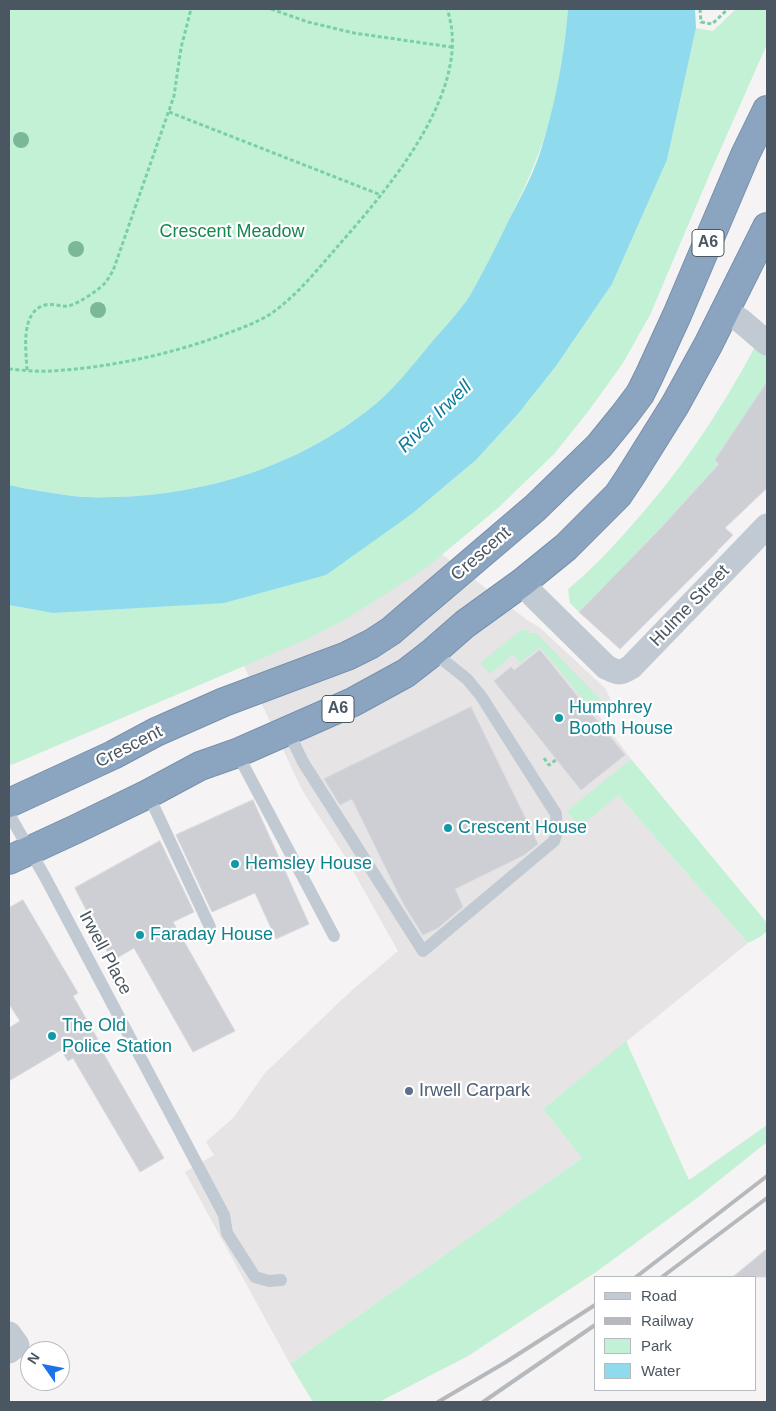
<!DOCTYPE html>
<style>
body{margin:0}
#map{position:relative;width:776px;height:1411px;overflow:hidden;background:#f5f3f3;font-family:Helvetica,sans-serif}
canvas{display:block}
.frame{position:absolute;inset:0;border:10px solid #4a5661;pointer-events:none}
.legend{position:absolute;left:594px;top:1276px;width:162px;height:115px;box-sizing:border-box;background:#fff;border:1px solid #b7bbc0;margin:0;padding:6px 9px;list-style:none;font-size:15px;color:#4a5661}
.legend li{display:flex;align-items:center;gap:10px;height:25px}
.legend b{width:25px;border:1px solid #b7bbc0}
.north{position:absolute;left:20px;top:1341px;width:50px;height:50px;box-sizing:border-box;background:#fff;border:1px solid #b7bbc0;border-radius:50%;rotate:303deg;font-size:14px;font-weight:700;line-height:20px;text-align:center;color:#4a5661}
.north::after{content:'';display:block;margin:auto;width:18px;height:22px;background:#1a73e8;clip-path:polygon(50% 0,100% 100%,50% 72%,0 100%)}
</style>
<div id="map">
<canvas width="776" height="1411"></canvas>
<div class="frame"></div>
<ul class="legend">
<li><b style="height:6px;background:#c1cad2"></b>Road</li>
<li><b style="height:6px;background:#b5b8bd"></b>Railway</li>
<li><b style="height:14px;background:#c3f1d5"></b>Park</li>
<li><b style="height:14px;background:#90daee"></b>Water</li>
</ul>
<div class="north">N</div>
</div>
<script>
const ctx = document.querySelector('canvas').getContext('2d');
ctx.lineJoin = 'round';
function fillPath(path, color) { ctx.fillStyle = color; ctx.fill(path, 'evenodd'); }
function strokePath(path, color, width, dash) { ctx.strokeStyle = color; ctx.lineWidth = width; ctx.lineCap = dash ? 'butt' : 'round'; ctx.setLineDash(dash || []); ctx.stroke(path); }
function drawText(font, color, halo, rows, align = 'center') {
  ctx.font = font + ' Helvetica,sans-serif'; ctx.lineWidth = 4.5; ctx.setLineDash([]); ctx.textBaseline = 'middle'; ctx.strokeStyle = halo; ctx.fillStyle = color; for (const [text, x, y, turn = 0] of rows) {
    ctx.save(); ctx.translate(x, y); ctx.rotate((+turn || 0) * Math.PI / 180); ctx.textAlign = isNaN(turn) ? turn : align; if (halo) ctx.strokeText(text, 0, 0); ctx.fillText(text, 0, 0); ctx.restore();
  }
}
fillPath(new Path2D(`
 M400,522L527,620L539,627L606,689L611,701L597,713L631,759L608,779L618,795L748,943L543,1109L582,1158L290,1364L185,1172L214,1155L206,1142L234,1117L265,1073L351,991L398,951L344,855L302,790L244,666L9,766V605L53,613L148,607Z`), '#e6e4e5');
fillPath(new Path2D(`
 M9,9H568C565,41 561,73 554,105C544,147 525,187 506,226C494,250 483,274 469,297C458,314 442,330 429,346C411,368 391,393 368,410C297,466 207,494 117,497C108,497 98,498 88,497C78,497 68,495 59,494C42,491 25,489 9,486Z
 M736,9H767V44L711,171L650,315L623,363L587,413L554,454L498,508L426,568L346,619L307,639L244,666L13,764L9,762V605L53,613L148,607L413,513L476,460L518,414L556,366L612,284L667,160L696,28L713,31Z
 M756,345L767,356V382L742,421L715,459L719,464L660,529L579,612L570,603L568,589C589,572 607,553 625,533C677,476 720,413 756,345Z
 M521,630H528L529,633H536L601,700L591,709L540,647L520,663L513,654L490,674L480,663Z
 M631,759L767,923V931L760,937L748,943L618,795L580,827L567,811Z
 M626,1041L689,1180L767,1125V1142L697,1198L596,1272L468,1356L379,1402H313L290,1364L582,1158L543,1109Z`), '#c3f1d5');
fillPath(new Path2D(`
 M568,9H695L696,28L667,160L612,284L556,366L518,414L476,460L445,486L413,513L326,575L224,603L53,613L9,605V485C25,489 42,491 59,494C68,495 78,497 88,497C98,498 108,497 117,497C207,494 297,466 368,410C392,392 412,366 431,343C444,328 458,313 469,297C482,275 493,252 504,230C516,205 531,180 540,153C555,106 564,58 568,9Z`), '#90daee');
const building = new Path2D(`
 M767,382V488L725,528L733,535L717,551H718L620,649L579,612L660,529L719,464L715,460Z
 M540,650L625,755L581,790L494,681L511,667L514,670Z
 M471,707L538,844L524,855L455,889L463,907L438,928L423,935L404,905L352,799L340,805L324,779Z
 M253,800L309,924L276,939L255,893L212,912L176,835Z
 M160,841L194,912L173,922L235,1031L193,1052L134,948L112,961L75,888Z
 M23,900L78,993L73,996L100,1043L98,1044L164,1158L140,1172L73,1058L68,1061L61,1050L9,1081V1028L20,1021L9,1004V908Z
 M767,1249V1277H733Z`);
fillPath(building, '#cdcfd5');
strokePath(building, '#d7d9de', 1);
const highway = new Path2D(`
 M9,803L113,755L156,732L224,702L347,656L371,644L391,631L413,612L535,508L599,446L625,414L640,394L649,376L677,315L745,155L767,110
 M9,860L76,829L148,794L200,766L237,753L353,702L406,673L433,652L465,624L523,582L566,547L618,495L630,477L675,405L708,345L767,227`);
strokePath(highway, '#7690ad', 30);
strokePath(new Path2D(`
 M271,9L308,22L354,33L451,47
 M700,9L701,22L712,24L728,9
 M169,112L381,195
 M9,369C22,370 37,372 50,371C107,368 167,355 220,336C236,330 254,324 269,315C296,297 317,270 338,246C387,190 475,89 447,9
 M27,370C26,350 20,312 45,305C53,303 61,307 68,306C78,304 97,291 104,284C108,280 110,275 113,271L174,96L181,48L191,9
 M544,758L549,765L557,759`), '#7ad0a6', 3, [4, 2.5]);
strokePath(new Path2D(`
 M288,731L303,762L423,951L554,841L557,832L556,814L481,696L467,679L433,652
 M237,753L334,936
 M148,794L210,927
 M9,814L45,877L224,1215L227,1233L255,1277L269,1281L281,1280`), '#c1cad2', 12);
strokePath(new Path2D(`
 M726,312L740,320L767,343
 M523,582L533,595L606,667C618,673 620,674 631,667L767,526
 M9,1334L17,1345L9,1351`), '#c1cad2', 25);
strokePath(highway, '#8ba5c1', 28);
strokePath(new Path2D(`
 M636,1277L767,1176
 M662,1277L767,1198
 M438,1402L506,1362L595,1305
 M483,1402L595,1325`), '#b5b8bd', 4);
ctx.fillStyle = '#7bb799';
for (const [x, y] of [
 [21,140],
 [76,249],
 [98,310]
]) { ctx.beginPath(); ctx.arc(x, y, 8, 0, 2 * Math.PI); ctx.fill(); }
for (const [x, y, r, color] of [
 [559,718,5,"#0f9aa8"],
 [448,828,5,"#0f9aa8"],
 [235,864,5,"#0f9aa8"],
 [140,935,5,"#0f9aa8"],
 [52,1036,5,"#0f9aa8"],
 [409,1091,5,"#5c6f8a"]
]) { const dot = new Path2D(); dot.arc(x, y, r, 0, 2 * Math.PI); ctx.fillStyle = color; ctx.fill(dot); strokePath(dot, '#fff', 2); }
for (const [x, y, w] of [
 [708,243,32],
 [338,709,32]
]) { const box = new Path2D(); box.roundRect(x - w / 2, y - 13.5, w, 27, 4); ctx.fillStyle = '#fff'; ctx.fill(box); strokePath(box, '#4a5661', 1); }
drawText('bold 16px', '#4a5661', null, [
 ["A6",708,243],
 ["A6",338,709]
]);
drawText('18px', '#17864f', '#fff', [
 ["Crescent Meadow",232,232]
]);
drawText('18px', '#4a5661', '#fff', [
 ["Crescent",481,554,-41],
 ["Hulme Street",690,606,-46],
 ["Crescent",129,747,-27],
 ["Irwell Place",105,953,62]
]);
drawText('18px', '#0d838f', '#fff', [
 ["Humphrey",569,708],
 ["Booth House",569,729],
 ["Crescent House",458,828],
 ["Hemsley House",245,864],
 ["Faraday House",150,935],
 ["The Old",62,1026],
 ["Police Station",62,1047]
], 'left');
drawText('18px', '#4e5e75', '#fff', [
 ["Irwell Carpark",419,1091]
], 'left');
drawText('italic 19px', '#0c7c9b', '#fff', [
 ["River Irwell",435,417,-44]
]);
</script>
